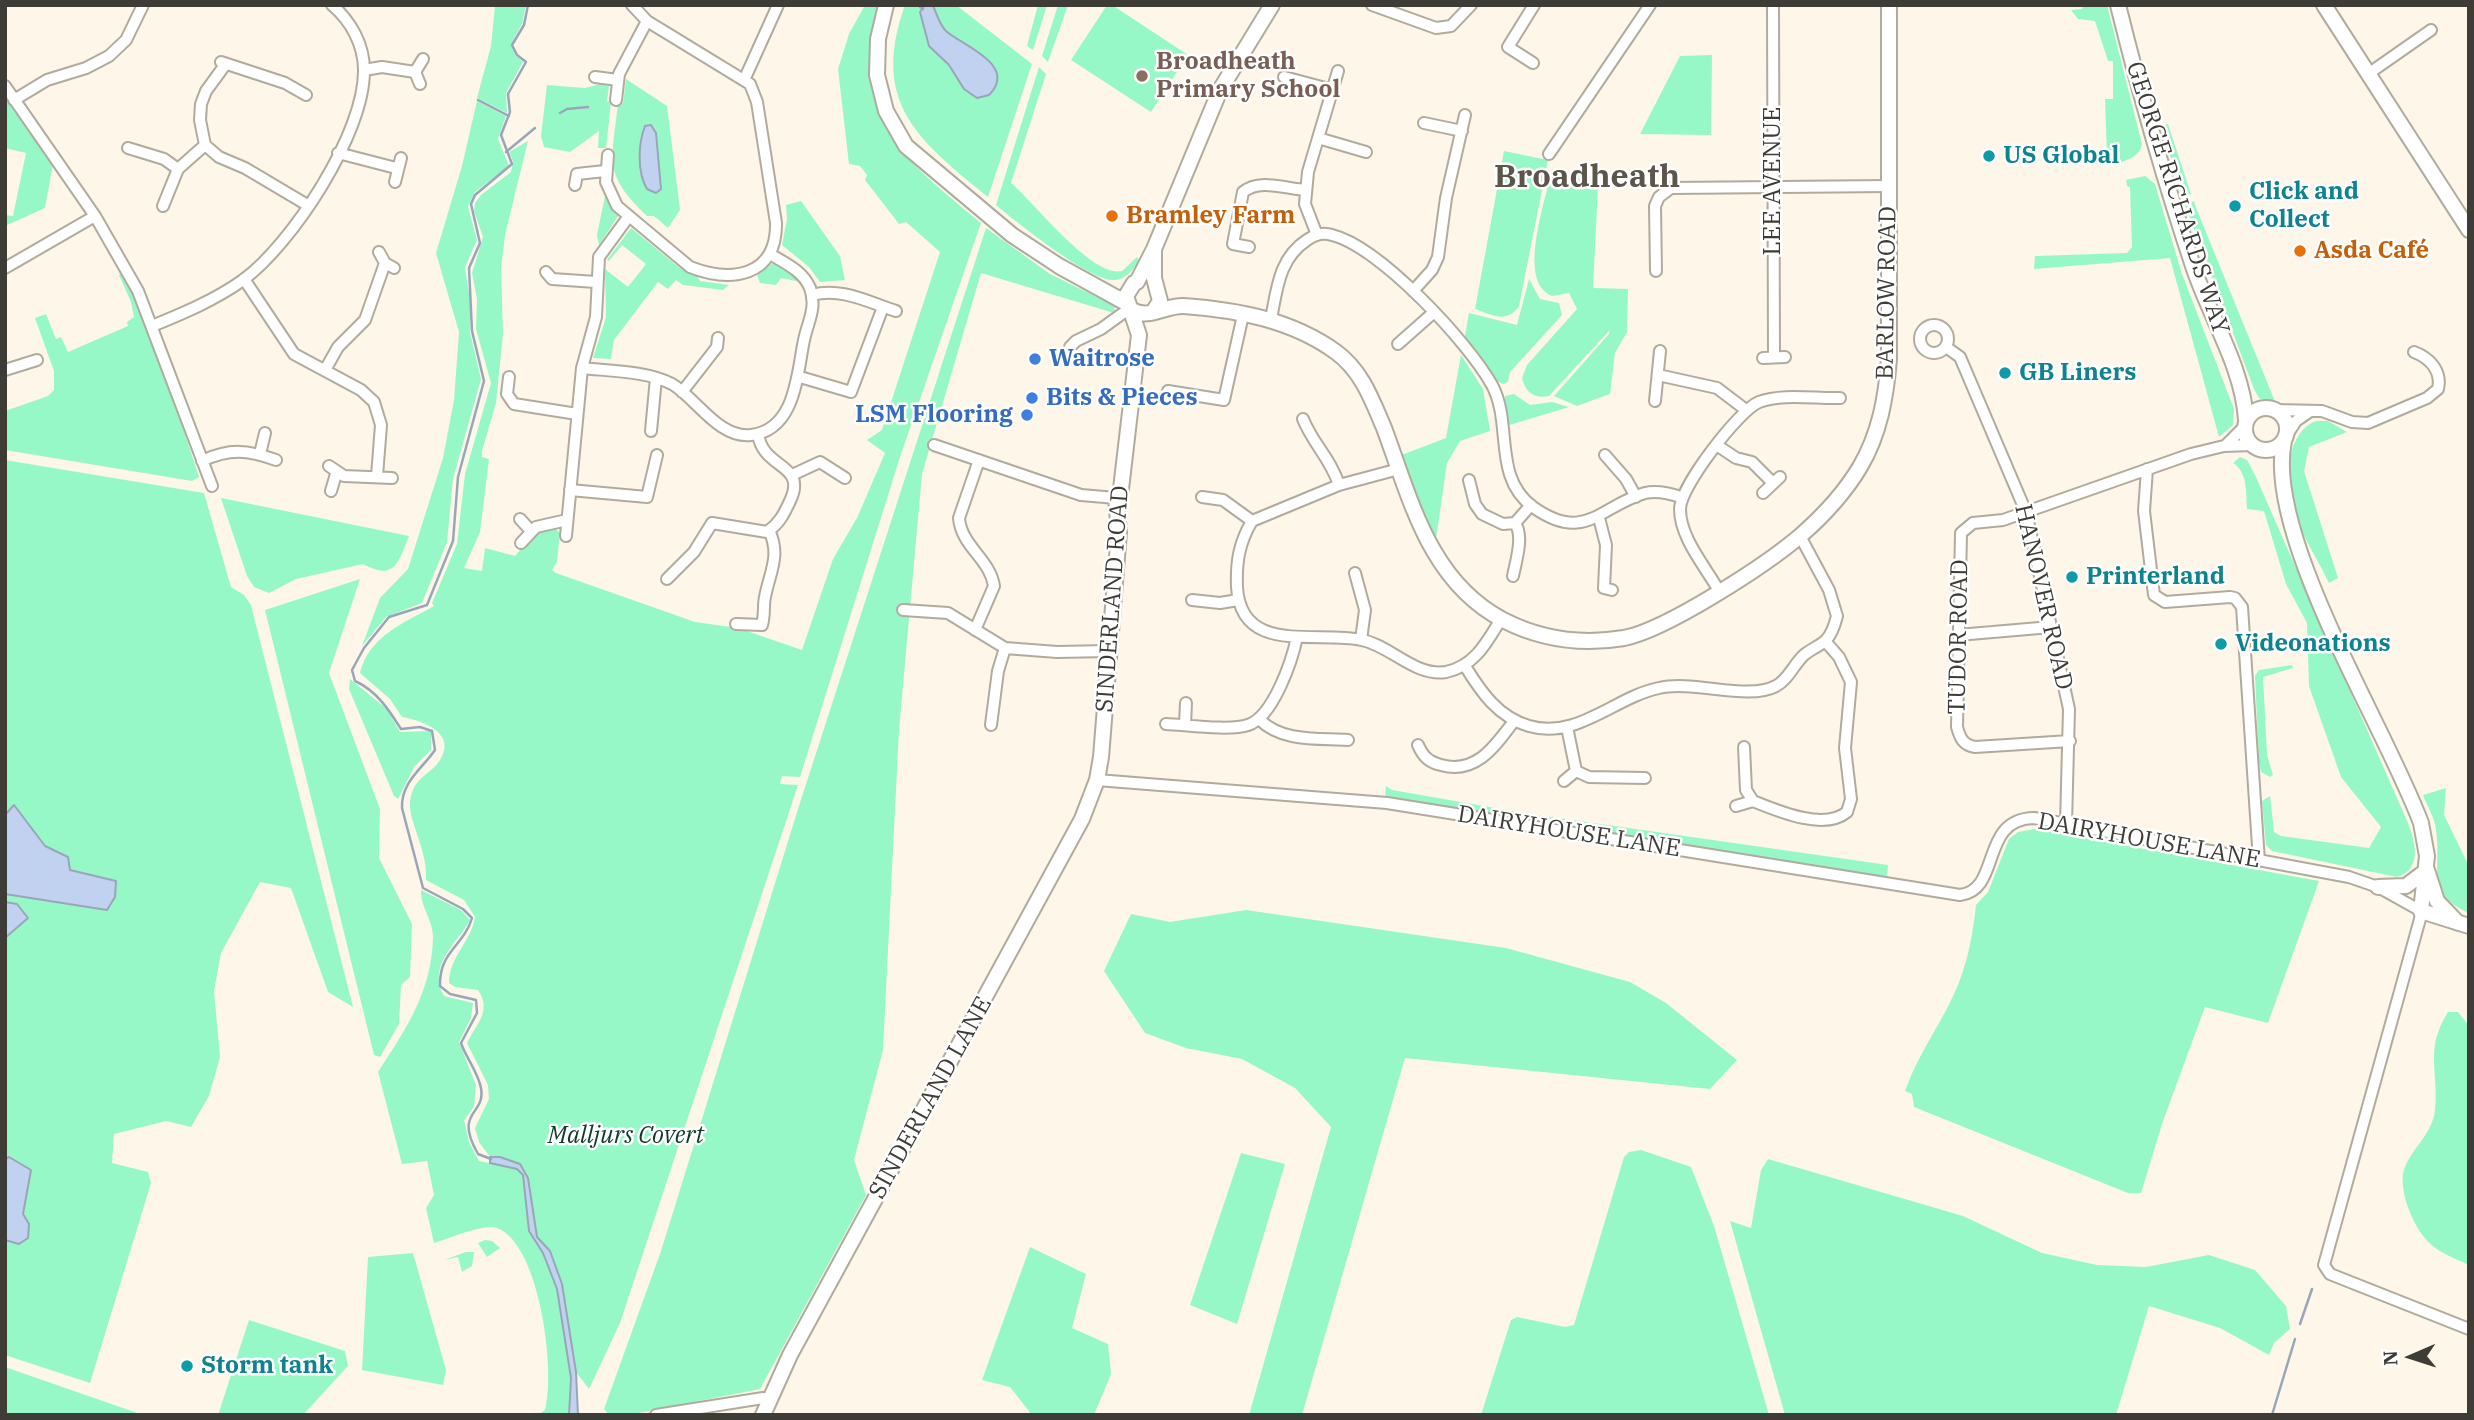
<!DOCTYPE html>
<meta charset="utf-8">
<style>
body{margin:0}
#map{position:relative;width:2474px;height:1420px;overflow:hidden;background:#fdf6e9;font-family:"IBM Plex Serif",serif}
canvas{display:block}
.frame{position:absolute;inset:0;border:7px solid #3e3c36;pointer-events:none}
.north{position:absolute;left:2376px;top:1322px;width:70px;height:70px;-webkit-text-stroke:5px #fff;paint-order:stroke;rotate:267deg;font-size:19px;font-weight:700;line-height:28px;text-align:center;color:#3e3c36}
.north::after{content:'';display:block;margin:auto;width:24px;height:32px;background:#3e3c36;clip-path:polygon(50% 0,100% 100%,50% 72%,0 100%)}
</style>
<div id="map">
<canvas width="2474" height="1420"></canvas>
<div class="frame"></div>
<div class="north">N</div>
</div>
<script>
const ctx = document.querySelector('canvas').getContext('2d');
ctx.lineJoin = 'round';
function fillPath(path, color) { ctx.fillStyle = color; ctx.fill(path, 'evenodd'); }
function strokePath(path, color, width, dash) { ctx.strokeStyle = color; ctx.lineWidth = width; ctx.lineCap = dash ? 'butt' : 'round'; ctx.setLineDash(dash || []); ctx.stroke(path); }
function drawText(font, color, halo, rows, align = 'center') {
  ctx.font = font + ' "IBM Plex Serif",serif'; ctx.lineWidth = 5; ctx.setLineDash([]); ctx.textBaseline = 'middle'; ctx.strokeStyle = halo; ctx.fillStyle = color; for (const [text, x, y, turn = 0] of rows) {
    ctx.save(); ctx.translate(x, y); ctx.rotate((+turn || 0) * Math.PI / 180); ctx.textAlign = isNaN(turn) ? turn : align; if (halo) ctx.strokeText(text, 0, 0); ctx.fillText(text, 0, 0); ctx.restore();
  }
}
fillPath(new Path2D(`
 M495,5H526L522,24L511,44L516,56L523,62L506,93L507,113L477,98L491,46Z
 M865,5H879C848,119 901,156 981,223L900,457L800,777L782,776L780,784L798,785L620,1323L589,1389L576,1372L562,1284L550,1251L537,1237L525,1171L501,1157H490L479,1142L475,1128L489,1099L488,1085L467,1043C477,1023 492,1011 478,990L455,987L449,983C449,957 471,942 475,917L464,900L426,880C428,850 408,821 410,802C413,776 431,775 440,760C458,732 420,720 402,717L390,699L360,673C369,636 404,623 434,606L432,603L457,544L465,474L491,383L476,329L477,299L472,273L483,237L474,211L475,203L481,195L511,172L513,161L509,152L528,141L505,235L501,269L503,334L496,403L482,451V457L489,459L480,532L464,568L482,571L485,548L515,556L535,532L555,528L560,533L557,562L552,570L556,573L695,622L738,628L802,650L833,559L857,518L885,453L867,440L882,430L940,252L906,222L899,224L865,180L867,175L860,166L849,164L838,69L849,34Z
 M905,5H956L1032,64L988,197C918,140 870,103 905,5Z
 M1038,5H1047L1033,50L1027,46Z
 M1058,5H1068L1048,62L1042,56Z
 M1107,5H1112L1188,55L1151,112L1071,60Z
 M2083,5H2107L2142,144C2140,158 2125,160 2113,165L2107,159L2105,99H2113V61H2108L2095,21L2078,19L2071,10L2082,9Z
 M1712,55L1711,135L1640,134L1680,56Z
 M1039,67L1046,74L1011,183C1034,202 1092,278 1122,271L1137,257L1139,260C1134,269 1127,279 1115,280C1092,283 1015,221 996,205Z
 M626,79L667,106L680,210L668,228L654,216H647C602,173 612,161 618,103H623Z
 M600,84L609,86L607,101L611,102L606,148H598L599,131L570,152L544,147L541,136L547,85L585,88Z
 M5,95L53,164L45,208L5,226V215L13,216L26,153L5,148Z
 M477,101L506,116L498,139L509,166L475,192L468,207L477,240L465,267L471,306L470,332L481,379L453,479L447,542L422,603L386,617L362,646L380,598L408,569L443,458L454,400L459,332L436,253L462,166Z
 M2168,124L2191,194L2183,197L2161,126Z
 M1504,151L1548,160L1519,306C1507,324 1492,315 1475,309Z
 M1552,169L1598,185L1593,288L1628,289L1627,332L1615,353L1610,394L1577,406L1554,396L1609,334L1610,330L1549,396C1534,399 1526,393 1522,378L1527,365L1577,309L1569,293L1552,296C1516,282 1546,200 1552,169Z
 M2145,176L2155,184L2182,274L2234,409L2233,425L2219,437L2170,258L2034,269L2035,256L2127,253L2132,247L2130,187L2127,186L2126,180Z
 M605,196L618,216L599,245L597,235Z
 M801,201L840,256L845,280L820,282L809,267L782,245L787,219L786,205Z
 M2194,201L2197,210L2276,404L2259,398L2254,389L2185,205Z
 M631,228L681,269L696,274L700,281L729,285L723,290L683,285L676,280L668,289L658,282L614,340L611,359L593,358L606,317L605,269L628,287L646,264L622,245L609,261L607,260Z
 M986,228L1050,274L1115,306L1114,313L981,273L922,474L899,730L883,1050L854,1160L866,1195L760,1389L628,1415H609L604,1409L661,1251L798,809Z
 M773,263L795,274L801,282L781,278L776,285L760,283L757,275Z
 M124,273L150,328L199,477L192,481L5,450V411L48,396L54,390V371L35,318L46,314L56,339L61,337L68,352L128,326L127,322L134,317L131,302L119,275Z
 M1529,279L1540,299L1559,303L1562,315L1510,372L1508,382L1503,384L1495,380L1464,341L1469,313L1517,325Z
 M1461,355L1483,389L1490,431L1460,441L1447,463L1436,539L1399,456L1446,438Z
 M1514,394L1530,405L1552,402L1569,407L1506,426L1505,396Z
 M2316,421H2328L2347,432L2309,447L2304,471L2338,578L2329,583C2318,559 2296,527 2291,503C2284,477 2288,431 2316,421Z
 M2240,457L2247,460L2256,477L2408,823C2415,842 2423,869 2397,877L2272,851L2266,845L2262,801L2270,796L2274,832L2281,836L2369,848L2381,827L2341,777L2309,686L2307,623L2286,584L2264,511L2247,509C2246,494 2248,472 2233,463Z
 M5,460L204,493L231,587L244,595L251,605L353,1007L328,992L291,888L260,882L221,953L214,991L220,1057L209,1096L191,1127L166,1121L114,1134L112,1163L148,1172L151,1183L90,1383L5,1355Z
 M221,498L409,536C398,563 395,581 363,564L296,579L269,593L254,587L247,576Z
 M360,579L329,673L380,809L379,858L412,924L410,977L401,985L399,1024L380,1057L374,1055L265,610Z
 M2292,665L2293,668L2263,677L2267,755L2273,775L2270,777L2261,772L2259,762L2255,676L2259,670Z
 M350,679L387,709L400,732L431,731V750L414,767L398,799L394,796L349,689Z
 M1386,786L1392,790L1530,814L1888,865L1887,879L1385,796Z
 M2446,788L2444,815L2469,866V913C2424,893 2442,869 2436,830C2435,818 2427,806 2423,795Z
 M2035,829L2319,881L2268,1023L2205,1007L2163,1121L2141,1193H2128L1914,1107L1912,1094L1905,1091C1917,1056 1939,1027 1954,994C1967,967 1973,934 1976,905L1988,892L2009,839L2018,832Z
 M421,890L461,910L470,920C456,945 427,965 444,996L473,1003L471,1018L459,1042L476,1085L474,1107L464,1120L469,1142L479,1161L517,1169L523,1175L529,1231L543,1253L557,1289L571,1378L569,1415H538L545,1410C556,1372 540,1244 497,1228C485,1223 448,1239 434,1243L426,1208L434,1195L427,1161L402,1164L378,1072C406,1029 432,991 433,937C433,919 420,907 421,890Z
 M1246,910L1506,948L1630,982L1666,1003L1737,1060L1710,1089L1405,1058L1302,1415H1249L1331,1127L1295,1088L1242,1059L1186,1048L1145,1033L1104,971L1131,914L1170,922Z
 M2448,1012H2458L2469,1026V1265C2454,1258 2434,1251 2424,1237C2411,1221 2397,1186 2405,1167C2413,1147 2433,1133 2435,1110C2439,1071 2424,1050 2448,1012Z
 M1641,1150L1691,1167L1714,1226L1769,1415H1481L1511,1320L1517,1317L1565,1327L1574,1325L1624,1157L1629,1152Z
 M1241,1153L1285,1164L1237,1324L1190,1305Z
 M1768,1159L1963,1216L2042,1253L2097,1265L2146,1267L2209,1255L2255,1270L2286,1306L2290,1329L2274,1343L2269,1355L2220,1328L2149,1306L2116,1415H1785L1730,1221L1751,1228L1761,1170Z
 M485,1240L492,1241L500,1248L487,1257L478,1243Z
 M1030,1247L1086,1274L1072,1328L1108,1344L1111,1374L1094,1415H1032L1010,1387L982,1380Z
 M466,1252H474L472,1266L462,1272L458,1257L444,1260Z
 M413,1253L446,1370L443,1385L362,1370L368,1257Z
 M249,1320L345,1351L348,1366L303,1415H218Z
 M5,1367L143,1415H5Z`), '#97f8c7');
const water = new Path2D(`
 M925,5L933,6C937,14 939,24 946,31C961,45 1019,65 989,95L977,98L964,89L949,65L929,46L920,12Z
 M651,125L656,133L661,189L656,193L647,189C637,172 638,144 645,126Z
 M14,805L45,846L68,857L70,870L116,881L115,897L107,910L5,894V815Z
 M5,902L17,904L28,918L5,938Z
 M9,1157L31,1170L23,1214L29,1224L28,1238L19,1244L5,1240V1159Z
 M490,1157H500L520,1164L528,1178L537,1237L550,1251L562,1284L576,1372L578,1415H569L571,1378L557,1289L543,1253L529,1231L523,1175L517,1169L490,1163Z`);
fillPath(water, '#c1d2f1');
strokePath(water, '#9aa5b9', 2);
strokePath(new Path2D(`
 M920,7L923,9
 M478,100L509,116
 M560,113L567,109L588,107
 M506,152L535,128
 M491,1159L478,1154C453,1110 486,1116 481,1088C478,1072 466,1058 461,1043L477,1013L476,1000L450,994L440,986C439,951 464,946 472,918L463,909L423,888L402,808C401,782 422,769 435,750L432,731L420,727L401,729C389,710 377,691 355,681L352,670L364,648L389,617L427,605L453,541L458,477L484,381L472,331L469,268L480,243L471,204L475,195L512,164L501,135L510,112L508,94L526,62L517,55L512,45L524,25L528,5
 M2300,1324L2312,1289
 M2272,1415L2295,1339`), '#9aa5b9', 2.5);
const street = new Path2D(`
 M1372,5L1436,28L1451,26L1471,5
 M1773,5L1774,357
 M221,62L285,83L306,95
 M1533,63L1508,47L1534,5
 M225,65L206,91L201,104L200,120L205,145L219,157L245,168L309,206
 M364,70L382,67L415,72
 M2368,74L2431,30
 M595,77L618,80
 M1284,77L1333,90
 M745,78L778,5
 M420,84L415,72L423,59
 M5,86L95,216L138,291L212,486
 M14,100L47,80L86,68L109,56L126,40L143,5
 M616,100L619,74L647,21
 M1424,123L1462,131
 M1318,138L1366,152
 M128,148L164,159L178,169
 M338,153L396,168
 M1549,154L1650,5
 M608,155L606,182L617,206L690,267C731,283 777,277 776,223L757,102L750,84L647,21L632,5
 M395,182L401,158
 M575,185L577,174L605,171
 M163,206L178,169L205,145
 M1317,235L1305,204L1308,172L1338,71
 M1249,247L1233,244L1243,192C1260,178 1286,189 1306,190
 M379,252L385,263L394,268
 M5,268L95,216
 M1656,271L1655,206L1659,197L1671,188L1889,186
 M546,272L552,279L596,282
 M244,279L294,354L361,390L374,402L381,425L377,476
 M1413,291L1432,270L1438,257L1446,198L1465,115
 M812,295C841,287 868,302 896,311
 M1271,319C1277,289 1279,258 1307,240C1314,235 1323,232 1332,235C1380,247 1468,342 1492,385C1513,424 1492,477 1533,507C1585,544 1600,506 1645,493C1657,490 1669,493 1681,497
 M1920 339a14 14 0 1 1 28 0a14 14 0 1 1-28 0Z
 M152,326C184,313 215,300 243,280C292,244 365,133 364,70C364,45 351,21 332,5
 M1398,344L1433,313
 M1070,347L1076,341L1101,329L1130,308
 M1946,347L1960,357L2026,512L2069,709L2066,824
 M1763,358L1785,357
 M582,368C610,371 647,371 672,384C696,398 719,439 751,435C796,430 797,373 804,340C808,321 817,308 810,288C803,271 785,263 770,254
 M5,370L37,360
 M325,370L338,347L365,320L385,263
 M1658,375L1717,388L1746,410
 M509,377L507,394L514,404L577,414
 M800,377L851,392L883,307
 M1168,391L1224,400L1243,315
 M682,392L717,347L718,338
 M1655,401L1660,351
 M2275,410L2322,411L2352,422L2368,423L2427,398L2438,389C2442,371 2430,358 2414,352
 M1303,419C1313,444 1331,459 1339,485
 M651,431L656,378
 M2287,435L2296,421L2309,412
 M2227,444L2244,427
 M934,445L1081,495L1116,498
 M1718,446L1736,458L1752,462L1773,483
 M260,454L265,433
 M1605,455L1626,479L1636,497
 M202,461C230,448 248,450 276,460
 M329,466L344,476L392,478
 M1399,469L1339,485L1252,521C1239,543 1236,562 1237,587C1241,656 1317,630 1362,640C1391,646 1415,677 1446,672C1475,666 1487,642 1501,619
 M2147,469L2144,511L2154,595L2165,602L2230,597L2235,598L2242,607L2259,861
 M792,475L820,462L845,478
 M1469,480L1475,504L1482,514L1503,524L1515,523L1531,505
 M570,490L647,497L657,455
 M331,491L336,474
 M1763,493L1780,477
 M1202,497L1223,500L1252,521
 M1599,518L1606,545L1604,588L1612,590
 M520,519L531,531
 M566,536L582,368L596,317L599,257L629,216
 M521,543L536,527L567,520
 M1355,573L1365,610L1361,640
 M1513,576C1516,561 1524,536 1515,523
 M667,579L694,552L712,523L767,532C779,524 784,514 790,501C808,463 763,470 758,434
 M1719,591C1705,566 1680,538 1680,509C1680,487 1739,410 1759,402C1782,393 1816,399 1840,398
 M1192,600L1220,603L1238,600
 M903,610L948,613L1005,648L1057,652L1109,651
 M736,624L762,625C765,615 763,606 765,597C770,571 781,556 769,530
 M975,630L994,586C990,559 961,546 959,518L979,460
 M1958,635L2051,627
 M1465,666C1481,692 1498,717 1529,726C1577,740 1615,697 1659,688C1694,680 1748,701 1776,686C1788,680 1794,664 1804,655C1811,649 1820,646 1826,640C1832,634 1835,624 1837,616L1829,590L1800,536
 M1260,720C1282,742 1318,738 1348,740
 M1166,724C1187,725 1230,731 1248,725C1273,717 1292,661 1297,637
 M991,725L998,671L1005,648
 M1185,725L1186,703
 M1567,727L1576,771L1589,777L1645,778
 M2070,741L1975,747C1963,745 1960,738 1957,727L1961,533L1973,523L2003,520L2191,454L2224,446L2252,445
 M1418,745C1423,756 1428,762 1441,765C1476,775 1495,746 1514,721
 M1744,747L1746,790L1753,801C1778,811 1824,831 1847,812L1851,799L1845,748L1851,682L1839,657L1825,641
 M1097,780L1387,803L1960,895C2002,890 1979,819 2034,818L2349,877L2378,887L2421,911L2420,919L2324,1265L2330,1274L2469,1329
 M1564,781L1576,771
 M1736,806L1753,801
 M656,1415L763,1398L768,1400`);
const secondary = new Path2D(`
 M886,5L878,39L877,75L886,111L906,146L1012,235L1059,266L1128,304
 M2118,5C2140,94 2165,182 2194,269C2211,319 2243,368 2246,420
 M2324,5L2469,230
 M1137,282L1154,249L1220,90L1272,5
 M1132,310C1148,320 1166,305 1184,306C1238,310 1292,320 1336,352C1362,371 1372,400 1384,428C1411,500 1429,581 1503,620C1540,639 1582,645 1624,638C1666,630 1766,565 1800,536C1822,517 1845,492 1860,467C1880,433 1886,397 1889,359V5
 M1153,312L1160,301L1154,278V250
 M2245 429a21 21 0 1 1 42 0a21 21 0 1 1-42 0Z
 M2284,441C2264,535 2386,728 2421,823L2427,856L2421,911L2469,926
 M2378,887L2406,886L2427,870L2437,901L2458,923
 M763,1415L790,1355L1082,819L1097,780L1101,757L1119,532L1116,498L1121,489L1139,335L1126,296L1134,283`);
strokePath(street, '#b1ab9e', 14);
strokePath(secondary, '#b1ab9e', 18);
strokePath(street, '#fff', 10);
strokePath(secondary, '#fff', 14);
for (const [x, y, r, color] of [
 [1142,76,7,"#8d6e63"],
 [1989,156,7,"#0f9aa8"],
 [2235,206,7,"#0f9aa8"],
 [1112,216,7,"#e8710a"],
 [2300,251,7,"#e8710a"],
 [1035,359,7,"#3f7fe0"],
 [2005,373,7,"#0f9aa8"],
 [1032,398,7,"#3f7fe0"],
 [1027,415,7,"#3f7fe0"],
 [2072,577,7,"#0f9aa8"],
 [2221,644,7,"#0f9aa8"],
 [187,1366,7,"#0f9aa8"]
]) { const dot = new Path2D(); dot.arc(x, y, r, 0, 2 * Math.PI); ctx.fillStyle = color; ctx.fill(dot); strokePath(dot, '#fff', 2.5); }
drawText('bold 24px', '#785e54', '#fff', [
 ["Broadheath",1156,62],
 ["Primary School",1156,90]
], 'left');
drawText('bold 24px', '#0d838f', '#fff', [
 ["US Global",2003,156],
 ["Click and",2249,192],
 ["Collect",2249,220],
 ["GB Liners",2019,373],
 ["Printerland",2086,577],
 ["Videonations",2235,644],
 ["Storm tank",201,1366]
], 'left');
drawText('24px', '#3e3c36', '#fff', [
 ["LEE AVENUE",1773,181,-90],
 ["GEORGE RICHARDS WAY",2177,198,72],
 ["BARLOW ROAD",1887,293,-89],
 ["HANOVER ROAD",2043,597,77],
 ["SINDERLAND ROAD",1113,599,-86],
 ["TUDOR ROAD",1959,637,-89],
 ["DAIRYHOUSE LANE",1569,832,9],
 ["DAIRYHOUSE LANE",2149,841,10],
 ["SINDERLAND LANE",931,1098,-61]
]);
drawText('bold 24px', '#c56008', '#fff', [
 ["Bramley Farm",1126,216],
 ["Asda Café",2314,251]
], 'left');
drawText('bold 24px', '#366cbe', '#fff', [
 ["Waitrose",1049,359],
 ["Bits & Pieces",1046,398],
 ["LSM Flooring",1013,415,"right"]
], 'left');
drawText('italic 24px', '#0e3a27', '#fff', [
 ["Malljurs Covert",626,1136]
]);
drawText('bold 32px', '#5b554a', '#fff', [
 ["Broadheath",1587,178]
]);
</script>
